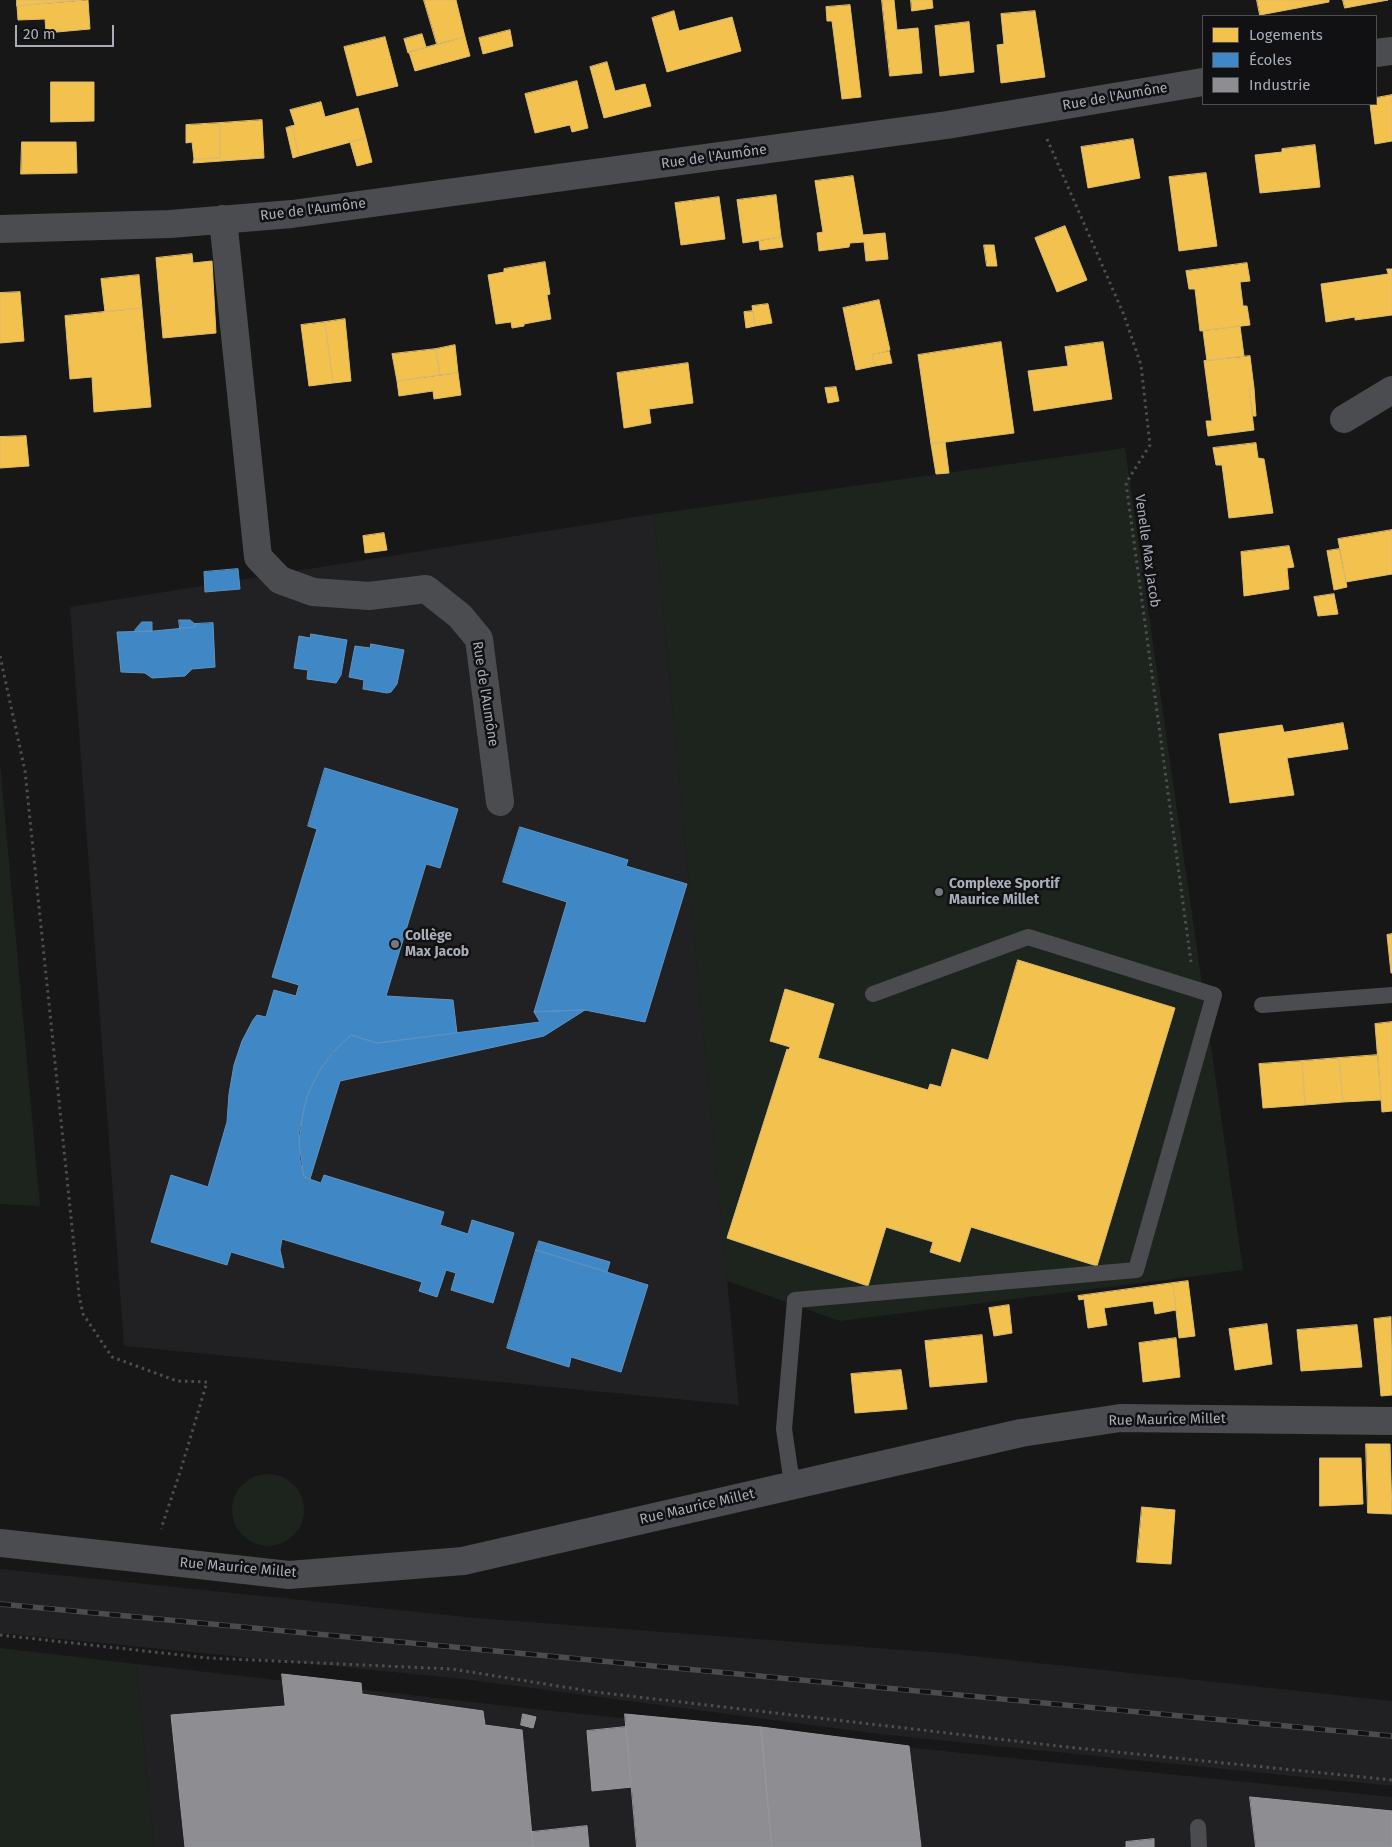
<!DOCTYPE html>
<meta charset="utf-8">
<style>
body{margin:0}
#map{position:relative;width:1392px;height:1847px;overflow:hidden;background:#171717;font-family:"Fira Sans",sans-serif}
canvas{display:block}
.legend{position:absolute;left:1202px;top:15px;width:175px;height:90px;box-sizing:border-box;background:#111113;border:1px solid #4d4f55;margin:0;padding:6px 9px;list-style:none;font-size:15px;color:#a8adb8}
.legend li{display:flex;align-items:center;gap:10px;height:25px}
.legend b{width:25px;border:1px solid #4d4f55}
.scale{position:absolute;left:15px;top:25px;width:99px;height:22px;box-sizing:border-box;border:2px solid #a8adb8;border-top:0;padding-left:6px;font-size:15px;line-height:18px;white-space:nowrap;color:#a8adb8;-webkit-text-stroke:4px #111113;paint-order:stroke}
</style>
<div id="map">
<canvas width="1392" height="1847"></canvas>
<ul class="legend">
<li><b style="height:14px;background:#f2c14e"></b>Logements</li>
<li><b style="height:14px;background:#3f88c5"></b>Écoles</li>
<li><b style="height:14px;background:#8d8d92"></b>Industrie</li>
</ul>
<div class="scale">20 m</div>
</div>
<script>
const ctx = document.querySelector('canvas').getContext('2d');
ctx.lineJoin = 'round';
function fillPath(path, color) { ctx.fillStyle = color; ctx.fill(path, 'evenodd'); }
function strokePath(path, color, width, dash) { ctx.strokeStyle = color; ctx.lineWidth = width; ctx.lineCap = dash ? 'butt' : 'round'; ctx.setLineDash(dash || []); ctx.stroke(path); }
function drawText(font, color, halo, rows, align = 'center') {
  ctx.font = font + ' "Fira Sans",sans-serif'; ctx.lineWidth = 5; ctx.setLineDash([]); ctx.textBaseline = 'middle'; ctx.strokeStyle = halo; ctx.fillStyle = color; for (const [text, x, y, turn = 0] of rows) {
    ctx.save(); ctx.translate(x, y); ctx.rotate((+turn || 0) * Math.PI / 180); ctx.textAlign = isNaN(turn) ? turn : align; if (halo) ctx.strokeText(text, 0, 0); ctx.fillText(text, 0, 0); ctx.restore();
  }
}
fillPath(new Path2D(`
 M654,514L739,1405L124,1346L70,607Z
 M0,1569L476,1618L944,1653L1392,1701V1786L879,1734L463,1679L0,1633Z
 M136,1664L543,1710L1392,1797V1847H154Z`), '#212123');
fillPath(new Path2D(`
 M1125,448L1243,1270L840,1321L727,1281L654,514Z
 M0,763L40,1206L0,1204Z
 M232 1510a36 36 0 1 1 72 0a36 36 0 1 1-72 0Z
 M0,1648L136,1664L154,1847H0Z`), '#1d241e');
const homes = new Path2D(`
 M17,0H82L17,6Z
 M88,0L90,29L46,33L45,19L18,20L17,6Z
 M424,0H456L465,37L437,44Z
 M882,0H894L897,30L918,28L922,73L890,76Z
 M911,0H932L933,8L912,11Z
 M1257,0H1329V2L1260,15Z
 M1343,0H1388L1345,8Z
 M850,5L861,97L842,99L832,21H827L826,7Z
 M674,11L679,31L732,17L741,51L667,72L652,18Z
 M1035,11L1045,77L1001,83L997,45L1004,44L1001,14Z
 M969,22L974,72L940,76L935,26Z
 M510,30L513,46L483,54L479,38Z
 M422,34L426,47L408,53L404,39Z
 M385,37L398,86L357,96L344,47Z
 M465,37L470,56L415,71L409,52Z
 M607,62L615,91L645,84L651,106L604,118L590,67Z
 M577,81L588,128L572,132L570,125L535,133L525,94Z
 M51,82H94V121L51,122Z
 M1392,95V141L1375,144L1370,104H1376V98Z
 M321,102L325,117L358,108L366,138L299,156L292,126L295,125L290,110Z
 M262,120L264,158L193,163L194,159L220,158V123Z
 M220,123V158L194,159L192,142L186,143V125Z
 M292,126L299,156L293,158L286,128Z
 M366,138L372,162L357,166L350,142Z
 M1133,139L1140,178L1088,188L1081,147Z
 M22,142H76L77,173L21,174Z
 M1315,145L1320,187L1260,193L1255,155L1282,152V149Z
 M1206,173L1217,246L1179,251L1169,177Z
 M853,176L863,235L885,233L888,259L866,261L864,242L850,243L849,247L819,251L817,233L823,232L815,181Z
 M776,195L781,237L743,243L737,200Z
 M719,197L725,239L681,245L675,203Z
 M1065,226L1087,280L1057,292L1035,238Z
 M781,237L783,247L760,250L759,241Z
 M984,245H994L997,266H987Z
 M192,254L193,263L212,261L216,333L163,338L156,258Z
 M545,262L550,294L547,295L551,319L524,324V326L512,328L511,322L496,324L488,275L504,272V269Z
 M1247,263L1250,281L1240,282L1243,306H1247L1250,325L1200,331L1195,289H1189L1186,271Z
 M1387,269H1392V315L1355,320V317L1326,322L1321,284L1388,274Z
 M139,275L142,308L105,312L101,279Z
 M20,292L24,341L0,343V293Z
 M879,300L890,350L872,355L875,366L856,370L843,308Z
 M768,304L772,323L755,326L752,306Z
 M142,308L151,407L94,412L92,377L70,379L65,316Z
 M753,311L755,326L746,328L744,312Z
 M345,319L351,381L333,383L325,322Z
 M325,322L333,383L309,386L301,325Z
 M1240,326L1244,356L1207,361L1203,331Z
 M1001,342L1014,433L931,444L918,355Z
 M1103,342L1112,399L1034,411L1028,371L1068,366L1065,347Z
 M455,345L458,373L440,375L436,349Z
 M436,349L440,375L397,381L392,354Z
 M889,351L892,363L875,366L872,355Z
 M1250,356L1254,388L1249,389L1254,430L1208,436L1206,421H1212L1204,361Z
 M688,363L693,403L649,409L651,423L624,428L617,373Z
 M458,373L461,395L434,399L433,391L399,396L397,381Z
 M836,387L839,401L828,403L825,388Z
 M1254,388L1256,416H1253L1249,389Z
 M26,436L29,466L0,468V437Z
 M945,442L949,473L936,474L931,444Z
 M1256,443L1258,458L1264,459L1273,513L1229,518L1222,465H1216L1213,448Z
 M1392,530V574L1346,582L1338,539Z
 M384,533L387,550L365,553L363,536Z
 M1289,546L1294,567L1287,568L1289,589L1244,596L1241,552Z
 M1339,549L1347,587L1334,590L1327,551Z
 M1334,594L1338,614L1318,616L1314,597Z
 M1343,723L1348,749L1287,758L1294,795L1230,803L1219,734L1282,725L1284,732Z
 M1392,934V973H1391L1387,935Z
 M1018,960L1175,1008L1097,1266L971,1227L960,1262L930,1252L933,1242L886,1227L868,1286L727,1238L787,1049L789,1050L790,1047L770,1041L785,989L834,1004L818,1058L928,1090L930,1084L941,1087L952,1049L988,1060Z
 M1392,1022V1111L1382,1112L1375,1024Z
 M1378,1055L1381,1100L1343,1102L1339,1058Z
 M1339,1058L1343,1102L1305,1105L1302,1061Z
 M1302,1061L1305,1105L1263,1108L1259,1064Z
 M1188,1281L1195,1336L1179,1338L1173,1283Z
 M1173,1283L1176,1310L1155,1314L1153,1301L1104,1308L1107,1325L1088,1328L1084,1299L1079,1300L1078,1296Z
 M1009,1305L1012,1333L994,1336L989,1308Z
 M1391,1317L1392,1395L1381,1396L1374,1319Z
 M1267,1324L1272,1364L1235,1370L1229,1329Z
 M1357,1325L1362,1367L1301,1371L1297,1330Z
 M982,1335L987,1382L930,1387L925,1341Z
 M1176,1338L1180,1377L1143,1382L1139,1343Z
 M901,1370L907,1409L855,1413L851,1374Z
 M1366,1444H1390L1392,1514L1368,1513Z
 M1320,1458H1361L1363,1504L1320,1506Z
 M1142,1507L1175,1510L1171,1564L1137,1562Z`);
fillPath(homes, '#f2c14e');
strokePath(homes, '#dcbb6e', 1);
const schools = new Path2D(`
 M238,569L240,589L205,592L204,572Z
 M179,620H190L195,624V627L180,628Z
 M142,622H152V631L135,632V630Z
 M213,623L215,667L192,669L185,676L152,678L145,673L121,672L117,632L154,631L195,627V624Z
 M311,634L347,640L341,675L336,683L307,679L308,670L294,668L299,636L310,638Z
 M371,644L404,650L397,684L391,692L387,693L363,689L364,680L349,677L355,646L370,648Z
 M325,768L458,809L440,868L426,864L386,996L453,1000L457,1033L377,1043L351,1035L339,1046L319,1071L311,1087L304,1107L299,1142L304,1177L321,1183L324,1175L444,1212L440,1225L468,1234L472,1220L514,1233L493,1303L451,1290L456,1273L446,1270L437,1297L419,1291L422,1282L282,1239L280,1250L284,1268L231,1252L227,1265L151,1242L171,1175L208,1187L227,1122L229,1094L234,1065L242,1041L253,1020L257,1015L266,1017L274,990L296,996L299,985L272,977L317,829L308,826Z
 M520,827L628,860L626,866L687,884L645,1022L585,1010L534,1012L567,902L503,882Z
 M585,1010L544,1036L340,1081L310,1179L304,1177L300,1160L299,1132L307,1096L321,1068L334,1051L351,1035L377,1043L540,1022L534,1012Z
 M539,1241L610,1262L607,1272L536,1250Z
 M536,1250L648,1285L621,1372L571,1357L569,1367L507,1348Z`);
fillPath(schools, '#3f88c5');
strokePath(schools, '#5e93c1', 1);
const industry = new Path2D(`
 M282,1674L361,1683L362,1694L483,1711L485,1725L522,1730L533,1847H185L171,1715L285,1706Z
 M523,1714L536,1717L533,1728L521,1725Z
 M625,1714L761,1727L772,1847H637Z
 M626,1727L632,1787L592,1791L587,1731Z
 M761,1727L909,1746L921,1847H772Z
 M1250,1797L1392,1811V1847H1256Z
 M587,1826L589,1847H533L532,1832Z
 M1154,1839V1847H1126V1842Z`);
fillPath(industry, '#8d8d92');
strokePath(industry, '#95979d', 1);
strokePath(new Path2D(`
 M1047,139L1124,315L1141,365L1150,445L1126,483L1191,962
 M0,656L25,771L79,1295L83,1314L112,1357L177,1381L207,1382L181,1469L161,1529
 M0,1635L208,1658L452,1669L595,1692L1067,1747L1392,1780`), '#4d4e52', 3, [2.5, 4]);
strokePath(new Path2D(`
 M1262,1005L1392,995
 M795,1484L790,1470L784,1429L795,1300L1136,1270L1214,995L1028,937L873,994
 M1198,1827L1199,1847`), '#4b4c50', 16);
strokePath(new Path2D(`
 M1376,53L1392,51
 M223,219L258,557L280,580L313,592L369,596L426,589L460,616L479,639L500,802
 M0,229L170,224L292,214L947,125L1203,82
 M1344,419L1392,390
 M0,1543L289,1575L463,1561L1021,1433L1120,1418L1392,1421`), '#4b4c50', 28);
const rail = new Path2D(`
 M0,1604L1392,1736`);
strokePath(rail, '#4b4c4f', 5.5);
strokePath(rail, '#111113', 4, [11]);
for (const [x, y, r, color] of [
 [939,892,5,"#757880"],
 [395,944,5,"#757880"]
]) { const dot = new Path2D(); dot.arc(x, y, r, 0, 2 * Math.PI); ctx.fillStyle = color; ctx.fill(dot); strokePath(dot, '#111113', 2); }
drawText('14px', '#a8adb8', '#111113', [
 ["Rue de l'Aumône",1115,97,-10],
 ["Rue de l'Aumône",714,157,-8],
 ["Rue de l'Aumône",313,210,-7],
 ["Venelle Max Jacob",1147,551,82],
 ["Rue de l'Aumône",485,694,81],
 ["Rue Maurice Millet",1167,1420,-1],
 ["Rue Maurice Millet",697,1507,-13],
 ["Rue Maurice Millet",238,1568,5]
]);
drawText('bold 14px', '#a8adb8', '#111113', [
 ["Complexe Sportif",949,884],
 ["Maurice Millet",949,900],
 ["Collège",405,936],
 ["Max Jacob",405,952]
], 'left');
</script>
